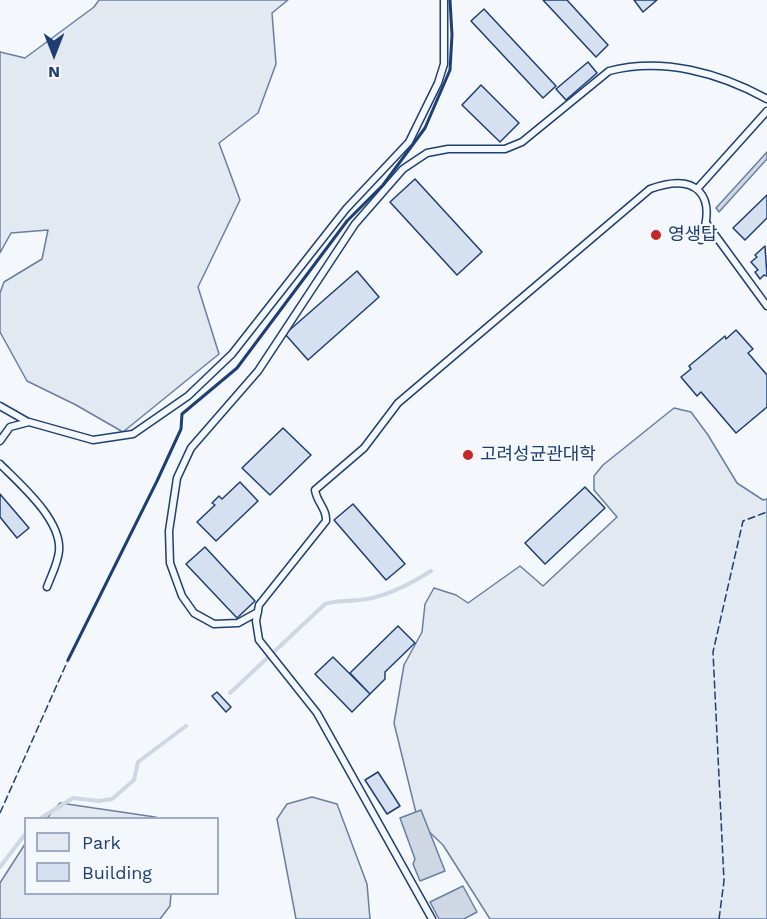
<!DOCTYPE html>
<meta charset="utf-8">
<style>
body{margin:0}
#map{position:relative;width:767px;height:919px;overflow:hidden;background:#f4f7fb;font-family:"Work Sans",sans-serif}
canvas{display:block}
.legend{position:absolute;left:24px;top:817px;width:195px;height:78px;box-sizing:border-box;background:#f4f7fb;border:2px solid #9eadc5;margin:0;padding:8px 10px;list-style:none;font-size:18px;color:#1d3f73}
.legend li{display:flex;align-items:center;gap:12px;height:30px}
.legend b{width:30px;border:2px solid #9eadc5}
.north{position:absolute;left:24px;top:24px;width:60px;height:60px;-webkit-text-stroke:4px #f4f7fb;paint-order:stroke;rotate:180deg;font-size:16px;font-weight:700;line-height:24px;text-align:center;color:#1d3f73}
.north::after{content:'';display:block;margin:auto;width:21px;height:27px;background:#1d3f73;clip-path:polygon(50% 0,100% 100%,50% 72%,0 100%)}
</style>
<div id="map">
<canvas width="767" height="919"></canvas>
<ul class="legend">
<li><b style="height:16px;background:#e3e9f0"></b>Park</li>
<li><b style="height:16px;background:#d5e0f0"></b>Building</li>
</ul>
<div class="north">N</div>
</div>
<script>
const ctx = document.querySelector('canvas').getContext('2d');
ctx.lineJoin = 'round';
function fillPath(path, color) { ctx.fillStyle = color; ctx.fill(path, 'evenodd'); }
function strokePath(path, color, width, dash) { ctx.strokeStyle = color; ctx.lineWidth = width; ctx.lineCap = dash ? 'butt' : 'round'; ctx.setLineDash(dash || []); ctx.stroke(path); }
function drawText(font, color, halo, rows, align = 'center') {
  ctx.font = font + ' "Work Sans","Noto Sans KR",sans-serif'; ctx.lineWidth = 4.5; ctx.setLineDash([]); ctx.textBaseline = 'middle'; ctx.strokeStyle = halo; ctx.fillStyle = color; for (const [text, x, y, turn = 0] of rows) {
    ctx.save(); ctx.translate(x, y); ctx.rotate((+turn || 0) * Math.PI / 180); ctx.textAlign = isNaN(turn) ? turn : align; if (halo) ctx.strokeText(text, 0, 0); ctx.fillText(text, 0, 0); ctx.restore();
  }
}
const green = new Path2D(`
 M99,0H288L272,13L276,64L258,113L219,143L240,200L198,287L219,354L123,432L76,405L27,381L0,332V293L4,282L42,259L48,230L11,233L0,253V52L25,58L94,7Z
 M674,408L691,412L708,435L737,483L763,500L767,499V919H490L443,845L418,821L394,723L404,665L422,632L425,604L434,588L456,595L468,603L520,566L543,586L617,517L594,490V476L603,465Z
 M312,797L337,804L367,884L370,919H296L277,819L287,804Z
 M60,803L155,817L158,818H47Z
 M25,844L26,894H171L170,906L160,919H0V883Z`);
fillPath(green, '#e3e9f0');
strokePath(green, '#687fa3', 1.5);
const water = new Path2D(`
 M767,152V159L719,212L716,208Z
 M421,810L445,871L420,881L413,864L415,859L400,818Z
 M463,886L477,912L464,919H439L430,902Z`);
fillPath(water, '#cfd7e4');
strokePath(water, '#687fa3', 1.5);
strokePath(new Path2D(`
 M230,693L325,604C338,599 353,602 367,599C390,595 412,583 431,571
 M41,818L73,798L99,801L112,799L134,780L138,762L186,726
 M0,867L26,833`), '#cfd7e4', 4);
const building = new Path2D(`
 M543,0H567L608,45L596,57Z
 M634,0H657L643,12Z
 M484,9L556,86L543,98L471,21Z
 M588,62L597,73L566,100L556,89Z
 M481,85L519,123L500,142L462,105Z
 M415,179L482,252L457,275L390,202Z
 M767,195V218L745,240L733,228Z
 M765,246L767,276L764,275L760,279L755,272L758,270L751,262L757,257L755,255Z
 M357,271L379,297L308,360L285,334Z
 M736,330L753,349L748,353L767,375V407L736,433L701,392L697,396L681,377L691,369L689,366L725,336L726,339Z
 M283,428L311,455L270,495L242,468Z
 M240,482L258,501L216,541L197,522L215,505L212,503L219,496L222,499Z
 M585,487L605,508L545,564L525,543Z
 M0,494L29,528L17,538L0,517Z
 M353,504L405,564L386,580L334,520Z
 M205,547L255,601L237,618L186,564Z
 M398,626L415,643L385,672V679L370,694L350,673Z
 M333,657L370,694L352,712L315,674Z
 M217,692L231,707L226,712L212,696Z
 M378,772L400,806L387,814L365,780Z`);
fillPath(building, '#d5e0f0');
strokePath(building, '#1d3f73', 1.5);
const service = new Path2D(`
 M697,189L767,111
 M707,224L767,306
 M0,406L28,422
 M0,441L10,427L29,422L93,440L133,434L188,396L232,354L346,209L409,142L438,83L444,64V0
 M0,464C20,484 62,520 59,551C58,563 51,576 47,587
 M258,612L238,623L214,624L194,613L182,596L170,563L169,531L177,478L191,448L258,371L355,224L403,169L427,153L448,149H505L522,142L609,71C663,57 720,73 767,99
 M432,919L317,713L259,640L256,621L259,605L326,521C327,509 317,503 315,490L364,448L398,403L650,189C697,172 717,195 701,240`);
strokePath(service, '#1d3f73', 9);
strokePath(service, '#f4f7fb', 6);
strokePath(new Path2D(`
 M0,813L68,660
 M719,919L724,881L713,652L743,521L767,512`), '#1d3f73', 1.5, [8, 3]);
strokePath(new Path2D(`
 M68,660L157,481L181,429L182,414L237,368L347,221L383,185L425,128L450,70L452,35L450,0`), '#1d3f73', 3);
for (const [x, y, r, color] of [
 [656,235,6,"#c62828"],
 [468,455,6,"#c62828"]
]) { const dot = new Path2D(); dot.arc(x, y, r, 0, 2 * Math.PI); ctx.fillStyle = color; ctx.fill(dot); strokePath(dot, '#f4f7fb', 2); }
drawText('18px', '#1d3f73', '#f4f7fb', [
 ["영생탑",668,235],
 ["고려성균관대학",480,455]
], 'left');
</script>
